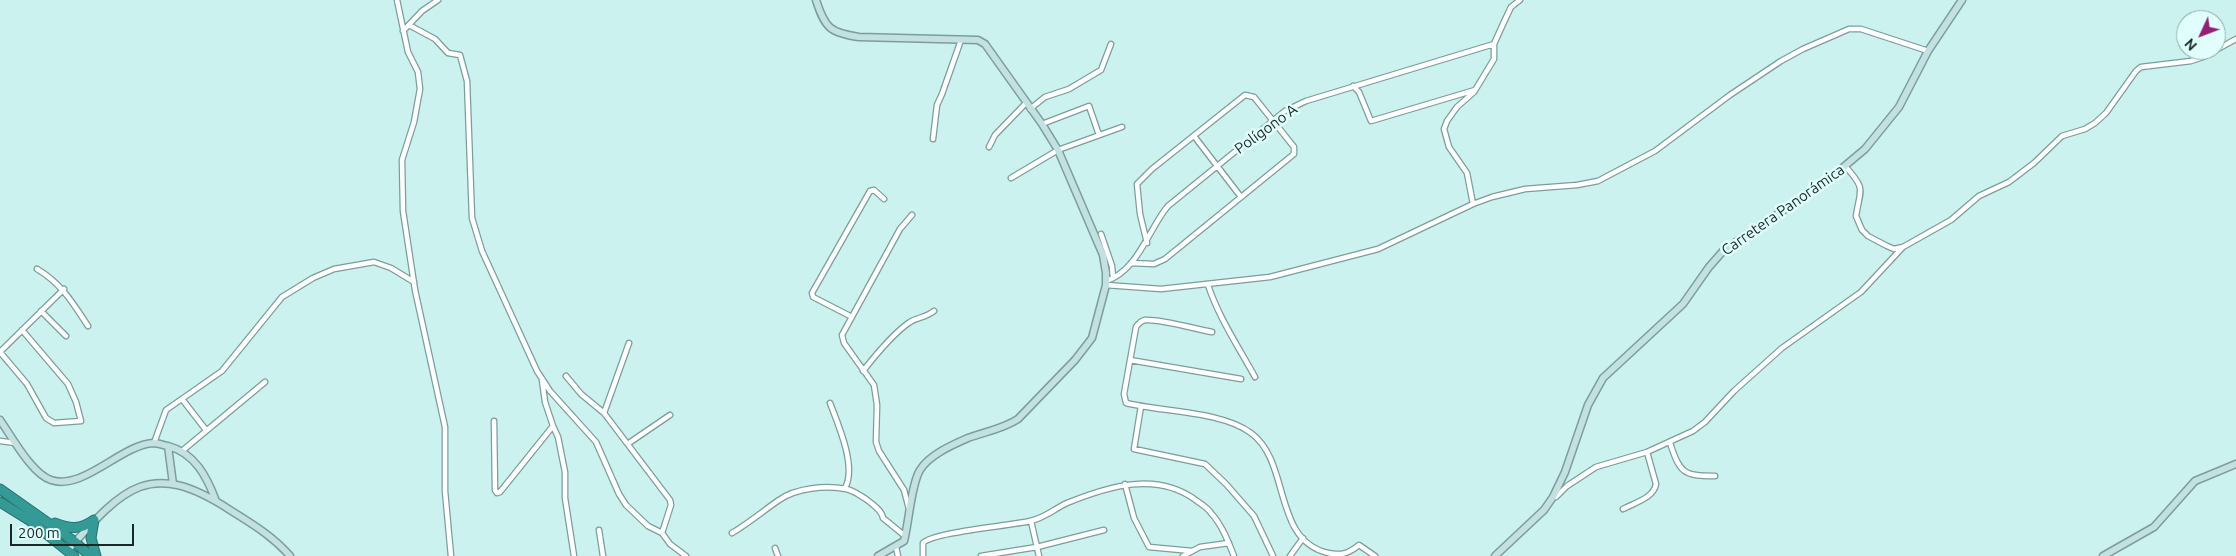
<!DOCTYPE html>
<meta charset="utf-8">
<style>
body{margin:0}
#map{position:relative;width:2236px;height:556px;overflow:hidden;background:#ccf2f0;font-family:Ubuntu,sans-serif}
canvas{display:block}
.north{position:absolute;left:2176px;top:10px;width:50px;height:50px;box-sizing:border-box;background:#dffefc;border:1px solid #90a8a6;border-radius:50%;rotate:227deg;font-size:14px;font-weight:700;line-height:20px;text-align:center;color:#192726}
.north::after{content:'';display:block;margin:auto;width:18px;height:22px;background:#981d76;clip-path:polygon(50% 0,100% 100%,50% 72%,0 100%)}
.scale{position:absolute;left:10px;top:524px;width:124px;height:22px;box-sizing:border-box;border:2px solid #192726;border-top:0;padding-left:6px;font-size:15px;line-height:18px;white-space:nowrap;color:#192726;-webkit-text-stroke:4px #dffefc;paint-order:stroke}
</style>
<div id="map">
<canvas width="2236" height="556"></canvas>
<div class="north">N</div>
<div class="scale">200 m</div>
</div>
<script>
const ctx = document.querySelector('canvas').getContext('2d');
ctx.lineJoin = 'round';
function strokePath(path, color, width, dash) { ctx.strokeStyle = color; ctx.lineWidth = width; ctx.lineCap = dash ? 'butt' : 'round'; ctx.setLineDash(dash || []); ctx.stroke(path); }
function drawText(font, color, halo, rows, align = 'center') {
  ctx.font = font + ' Ubuntu,sans-serif'; ctx.lineWidth = 5; ctx.setLineDash([]); ctx.textBaseline = 'middle'; ctx.strokeStyle = halo; ctx.fillStyle = color; for (const [text, x, y, turn = 0] of rows) {
    ctx.save(); ctx.translate(x, y); ctx.rotate((+turn || 0) * Math.PI / 180); ctx.textAlign = isNaN(turn) ? turn : align; if (halo) ctx.strokeText(text, 0, 0); ctx.fillText(text, 0, 0); ctx.restore();
  }
}
const street = new Path2D(`
 M397,0L408,52L418,72L420,89L414,122L402,160L403,211L415,290L445,427V491L451,556
 M409,25L435,39L448,53L460,55L467,81L472,218L482,251L537,371L550,391L596,442L619,494L626,505L648,526L662,533L670,544L686,556
 M403,31L422,11L438,0
 M1353,86L1359,92L1371,121L1475,90
 M1030,109L1045,97L1069,89L1101,70L1111,44
 M1042,124L1089,106L1099,135
 M1194,136L1241,197
 M933,139L937,105L942,94L961,40
 M989,147L995,135L1026,103
 M1845,166C1867,190 1860,189 1856,216L1862,230L1868,236L1887,246L1894,249L1903,247L1951,220L1979,196L2009,182L2034,163L2062,136L2085,129L2095,123L2106,113L2136,71L2141,67L2191,61L2203,57L2236,39
 M1011,178L1058,150L1122,127
 M1473,204L1467,173L1449,147L1444,129L1447,121L1457,107L1474,92L1494,59V44L1503,24L1511,7L1520,0
 M1101,234L1112,266L1113,278
 M1131,263L1154,264L1165,259L1294,154V147L1254,97L1245,95L1152,169L1137,184L1140,214L1147,243
 M37,269C61,283 73,303 88,326
 M1106,281C1138,271 1149,228 1168,206L1285,111L1306,101L1494,44
 M1106,285L1161,289L1270,277L1378,249L1473,204L1492,197L1525,189L1577,185L1598,181L1655,151L1730,95L1781,61L1803,49L1849,29H1861L1928,51
 M1208,285C1219,318 1238,346 1255,377
 M41,311L66,336
 M852,317L813,297L812,293L870,191L874,190L884,199
 M1212,332C1195,329 1162,319 1145,320C1141,321 1138,324 1136,327L1124,394L1126,403C1162,412 1222,411 1251,433C1291,462 1272,540 1328,553C1342,556 1349,553 1359,545L1375,556
 M629,343L604,413L670,500L671,505L662,533
 M0,352L27,384L46,418L54,423L81,421L76,402L68,384L22,330
 M0,352L64,289
 M1130,360L1241,379
 M863,371C874,357 895,332 910,322C918,317 925,318 934,311
 M566,376L581,394L604,413
 M182,399L206,430
 M830,403C838,424 857,467 845,488
 M1141,406L1134,449L1205,464L1226,484L1254,516L1273,556
 M494,421L495,490L497,493L500,492L553,426L545,402L542,380
 M553,426L558,437L565,472V498L574,556
 M0,441L16,443
 M154,443L166,410L222,371L282,297L313,278L334,269L374,262L391,268L414,282
 M629,443L670,415
 M1670,443C1680,473 1683,476 1715,476
 M182,451L265,382
 M1125,484L1134,518L1149,547L1192,551
 M1553,497H1556L1567,486L1596,467L1647,452L1693,431L1705,422L1734,391L1782,348L1861,292L1903,247
 M909,509L904,490L879,451L876,442L877,405L874,385L844,343L842,335L900,229L912,215
 M1623,509C1634,503 1654,498 1656,484L1647,452
 M1031,521L1039,556
 M599,530L603,556
 M732,533C749,523 763,511 779,500C796,488 826,485 846,489C853,490 859,495 866,499C872,504 882,510 883,518L905,536
 M896,547L898,556
 M775,548L778,556
 M923,556V543C933,532 1009,526 1030,521C1045,518 1054,509 1067,503C1109,486 1157,471 1197,501C1201,504 1208,508 1211,513C1222,525 1228,541 1234,556
 M981,556L1037,547L1104,530
 M1183,556L1200,547L1229,543
 M1290,556L1303,538`);
const secondary = new Path2D(`
 M816,0C825,28 830,33 859,37L978,40L985,44L1042,124L1058,150L1103,255L1106,273V285L1092,338L1075,360L1018,419C1003,429 984,432 968,438C952,445 929,455 920,470C911,485 909,522 904,541L878,556
 M0,420C12,437 32,474 51,480C83,491 121,445 153,443C158,443 163,445 168,446C195,453 207,477 216,501
 M168,446L173,484
 M68,550C124,487 150,458 230,510C252,524 273,536 290,556
 M1495,556L1544,510L1553,497L1565,472L1588,405L1603,378L1683,304L1709,267L1724,250L1827,181L1865,149L1899,107L1928,51L1962,0
 M2103,556L2154,527L2195,481L2236,464`);
const highway = new Path2D(`
 M0,489L75,542L90,556
 M0,502L29,520L74,556
 M94,520L91,538L96,556
 M55,523C70,529 80,530 94,520`);
strokePath(street, '#7b9e9c', 7);
strokePath(secondary, '#7b9e9c', 9);
strokePath(highway, '#2a726f', 11);
strokePath(street, '#fff', 4.5);
strokePath(secondary, '#c2e1e0', 6);
strokePath(highway, '#339a96', 9);
drawText('15px', '#192726', '#dffefc', [
 ["Polígono A",1266,129,-36],
 ["Carretera Panorámica",1783,210,-35]
]);
</script>
